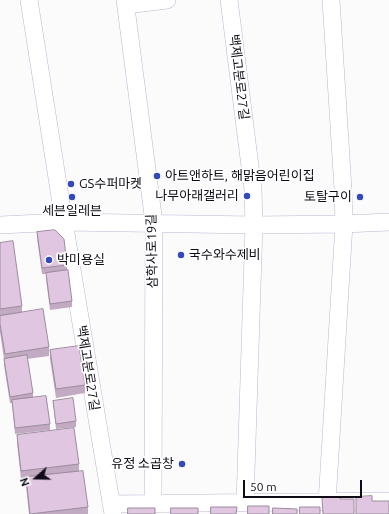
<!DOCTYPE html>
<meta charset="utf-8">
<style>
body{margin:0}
#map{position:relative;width:389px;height:514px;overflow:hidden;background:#fbfbfb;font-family:Ubuntu,sans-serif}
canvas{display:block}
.north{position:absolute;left:16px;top:458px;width:40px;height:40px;-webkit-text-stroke:3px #fff;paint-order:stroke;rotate:250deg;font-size:11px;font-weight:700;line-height:16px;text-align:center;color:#0f0c17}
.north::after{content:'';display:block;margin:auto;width:14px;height:18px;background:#0f0c17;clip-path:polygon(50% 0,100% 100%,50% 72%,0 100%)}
.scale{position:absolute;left:243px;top:480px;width:119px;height:18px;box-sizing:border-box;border:2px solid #0f0c17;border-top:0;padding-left:5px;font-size:12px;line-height:14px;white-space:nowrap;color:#0f0c17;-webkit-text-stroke:3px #fff;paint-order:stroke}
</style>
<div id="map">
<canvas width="389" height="514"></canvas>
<div class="north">N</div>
<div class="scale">50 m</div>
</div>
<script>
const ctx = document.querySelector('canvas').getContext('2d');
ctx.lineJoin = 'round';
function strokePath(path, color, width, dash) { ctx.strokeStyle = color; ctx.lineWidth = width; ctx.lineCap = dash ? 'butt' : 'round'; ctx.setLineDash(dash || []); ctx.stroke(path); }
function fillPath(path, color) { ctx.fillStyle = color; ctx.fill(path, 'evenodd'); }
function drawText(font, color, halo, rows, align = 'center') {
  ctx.font = font + ' Ubuntu,"Noto Sans KR",sans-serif'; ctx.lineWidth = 3.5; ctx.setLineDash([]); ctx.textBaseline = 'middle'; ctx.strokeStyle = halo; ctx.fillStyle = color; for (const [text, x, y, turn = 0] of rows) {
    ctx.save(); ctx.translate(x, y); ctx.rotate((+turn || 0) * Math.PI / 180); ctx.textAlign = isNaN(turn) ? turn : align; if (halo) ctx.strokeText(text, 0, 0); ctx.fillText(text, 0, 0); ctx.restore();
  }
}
const street = new Path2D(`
 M29,0L64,222L113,514
 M125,0L154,223L153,503
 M229,0L253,190L254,225L245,503
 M126,5L167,0
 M0,225L64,222L254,225L344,224L389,222
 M327,503L344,224L343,189L331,0
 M111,504L389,501`);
strokePath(street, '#beb5d5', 18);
strokePath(street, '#fff', 17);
fillPath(new Path2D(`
 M37,232L67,265V270L72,301V307L50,310L46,279V274H42L37,238Z
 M0,243L22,306V312L49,347V356L27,359L33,393V397L50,424V430L15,434L12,403H10L4,365V359L0,332Z
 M50,350L85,385V393L56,398L50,359Z
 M53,401L76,421V427L56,429Z
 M17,435L79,464V471L88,507V514H29L26,486V479H21L17,443Z`), '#c1aac2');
const building = new Path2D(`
 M55,230L64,239L67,265L42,268L37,232Z
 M13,241L22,306L0,309V243Z
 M68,270L72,301L50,304L46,273Z
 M43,309L49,347L5,354L0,324V316Z
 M79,346L85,385L56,389L50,350Z
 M27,355L33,393L10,397L4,359Z
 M46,396L50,424L15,428L12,400Z
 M73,398L76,421L56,424L53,401Z
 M74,428L79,464L21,471L17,435Z
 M83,471L88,507L30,514L26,477Z
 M372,496V501H389V514H356V497Z
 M340,497V499H354V514H323L322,498Z
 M248,506H269V514H248Z
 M211,507H237L236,514H211Z
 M300,507H320V514H300Z
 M128,508H155V514H128Z
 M171,508H198V514H171Z
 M273,508L297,509V514H273Z`);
fillPath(building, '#e0c6e1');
strokePath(building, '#9d8b9e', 1);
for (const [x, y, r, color] of [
 [157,176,4,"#344abc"],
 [71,184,4,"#344abc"],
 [247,196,4,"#344abc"],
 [72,197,4,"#344abc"],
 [360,197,4,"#344abc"],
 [181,255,4,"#344abc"],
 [49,260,4,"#344abc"],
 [182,464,4,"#344abc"]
]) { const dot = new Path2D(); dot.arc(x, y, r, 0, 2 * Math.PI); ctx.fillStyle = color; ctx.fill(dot); strokePath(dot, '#fff', 1.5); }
drawText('13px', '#0f0c17', '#fff', [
 ["백제고분로27길",239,77,83],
 ["삼학사로19길",152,251,-91],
 ["백제고분로27길",88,368,81]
]);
drawText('13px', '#0f0c17', '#fff', [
 ["아트앤하트, 해맑음어린이집",165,176],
 ["GS수퍼마켓",79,184],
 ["나무아래갤러리",239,196,"right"],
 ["토탈구이",352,197,"right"],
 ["세븐일레븐",72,211,"center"],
 ["국수와수제비",189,255],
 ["박미용실",57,260],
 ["유정 소곱창",174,464,"right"]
], 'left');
</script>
